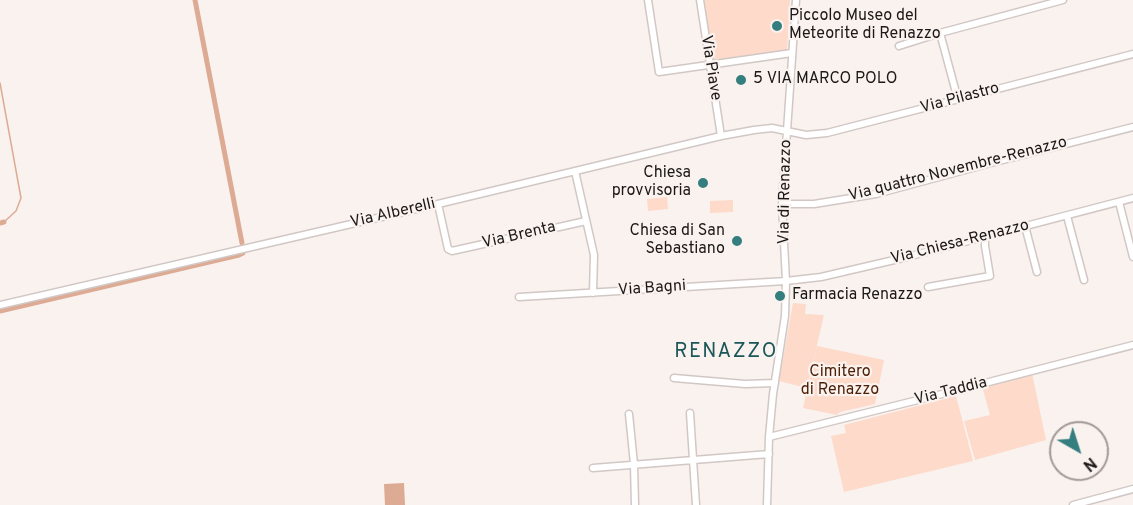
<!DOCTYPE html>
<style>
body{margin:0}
#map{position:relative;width:1133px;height:505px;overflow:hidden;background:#faf2ee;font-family:Overpass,sans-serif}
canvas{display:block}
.north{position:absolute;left:1049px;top:421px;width:60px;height:60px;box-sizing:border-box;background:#faf2ee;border:2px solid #a19b98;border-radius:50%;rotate:141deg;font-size:16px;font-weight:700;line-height:24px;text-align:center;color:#1b1817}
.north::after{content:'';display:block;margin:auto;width:21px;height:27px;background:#357e7f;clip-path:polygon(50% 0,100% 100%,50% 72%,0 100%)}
</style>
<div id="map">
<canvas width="1133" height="505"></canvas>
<div class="north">N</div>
</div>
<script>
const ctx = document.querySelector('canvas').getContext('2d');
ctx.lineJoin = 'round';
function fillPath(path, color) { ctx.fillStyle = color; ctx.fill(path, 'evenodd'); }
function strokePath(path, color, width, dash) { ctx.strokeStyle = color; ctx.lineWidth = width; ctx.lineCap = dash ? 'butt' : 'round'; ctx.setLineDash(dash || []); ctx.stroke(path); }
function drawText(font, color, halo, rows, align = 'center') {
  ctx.font = font + ' Overpass,sans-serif'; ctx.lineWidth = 4.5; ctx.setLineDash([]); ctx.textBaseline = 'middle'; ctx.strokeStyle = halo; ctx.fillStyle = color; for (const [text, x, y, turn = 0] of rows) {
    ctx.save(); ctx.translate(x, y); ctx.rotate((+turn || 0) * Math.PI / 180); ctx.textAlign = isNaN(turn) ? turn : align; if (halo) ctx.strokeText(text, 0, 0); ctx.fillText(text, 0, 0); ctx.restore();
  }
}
fillPath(new Path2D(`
 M704,0H790L787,51L713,61Z
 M667,197L668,209L648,211L647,199Z
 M733,200V212L710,213V201Z
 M793,303L806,304L805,314L824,315L807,388L779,381Z
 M817,346L884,360L875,404L840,412L837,415L803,408Z
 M1032,373L1046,440L975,460L964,421L990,415L982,386Z
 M956,396L973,461L844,492L831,436L846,433L844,425Z`), '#fddac9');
fillPath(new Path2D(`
 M404,483L405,505H385L384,484Z`), '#ddab94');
strokePath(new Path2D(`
 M0,83L21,198L16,211L4,222`), '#ddab94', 1.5);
strokePath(new Path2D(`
 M195,0L242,243
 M0,223L4,222
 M0,311L239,255L243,253`), '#ddab94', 5);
const minor = new Path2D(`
 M648,0L659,72L792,53
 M700,0L721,136
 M940,33L958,100
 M899,46L940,33L1063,0
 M575,171L594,255L593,293
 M1119,202L1133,257
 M438,204L448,249L452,251L586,221
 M782,204H814L876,194L991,163L1133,127
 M1067,216L1084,280
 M1025,226L1037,272
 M928,287L990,276L985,246V237
 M519,297L786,281L821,277L907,257L1133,198
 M0,305L438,204L721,136L754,130L772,128L806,135L827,133L1133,54
 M674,378L745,384L775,383
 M690,413L696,505
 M629,414L634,464L635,505
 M769,437L950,392L1133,345
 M593,468L769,454
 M767,505L769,437L773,394L785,316L786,281L782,204L796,0
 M1073,505L1133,489`);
strokePath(minor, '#d1c8c5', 9);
strokePath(minor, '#fff', 6);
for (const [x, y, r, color] of [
 [777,26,6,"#357e7f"],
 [741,80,6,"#357e7f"],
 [703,183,6,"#357e7f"],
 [737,241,6,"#357e7f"],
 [780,296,6,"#357e7f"]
]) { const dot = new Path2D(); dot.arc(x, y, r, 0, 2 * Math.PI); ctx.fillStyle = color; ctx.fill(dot); strokePath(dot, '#faf2ee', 2); }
drawText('16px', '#1b1817', '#faf2ee', [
 ["Piccolo Museo del",789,17],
 ["Meteorite di Renazzo",789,35],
 ["5 VIA MARCO POLO",753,80],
 ["Chiesa",691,174,"right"],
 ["provvisoria",691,192,"right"],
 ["Chiesa di San",725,232,"right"],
 ["Sebastiano",725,250,"right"],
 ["Farmacia Renazzo",792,296]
], 'left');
drawText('16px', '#1b1817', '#faf2ee', [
 ["Via Piave",710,68,81],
 ["Via Pilastro",960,99,-15],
 ["Via quattro Novembre-Renazzo",958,170,-14],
 ["Via di Renazzo",786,192,-89],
 ["Via Alberelli",393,214,-13],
 ["Via Brenta",519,236,-13],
 ["Via Chiesa-Renazzo",960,243,-14],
 ["Via Bagni",652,289,-4],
 ["Via Taddia",951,392,-14]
]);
drawText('16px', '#4c1f05', '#faf2ee', [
 ["Cimitero",840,373],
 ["di Renazzo",840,391]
]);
ctx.letterSpacing = '1.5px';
drawText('20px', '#1b5658', '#faf2ee', [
 ["RENAZZO",726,353]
]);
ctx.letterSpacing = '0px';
</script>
